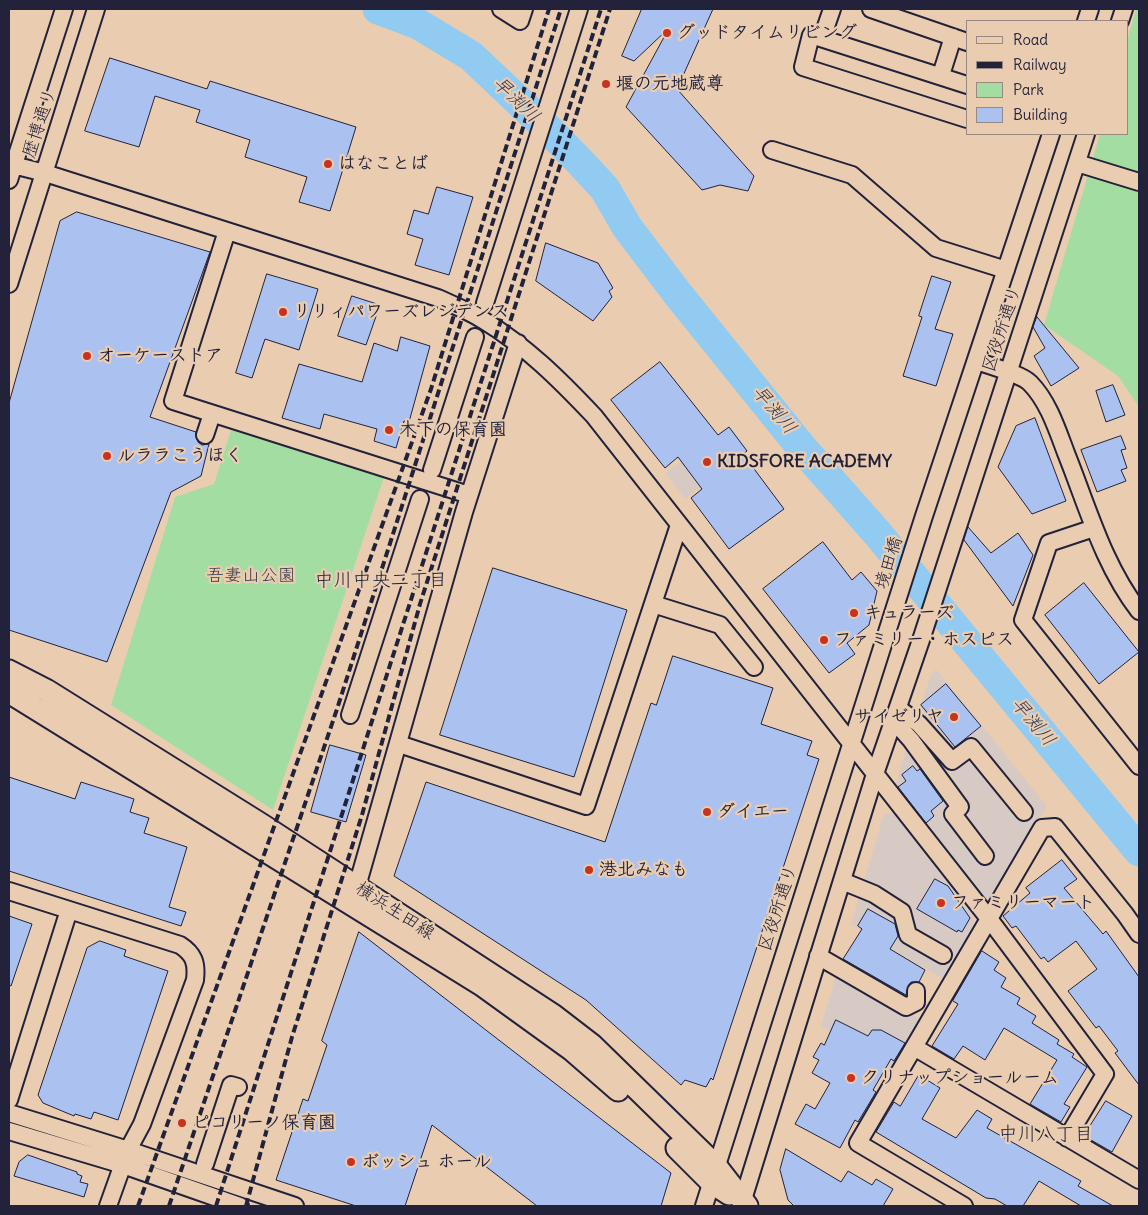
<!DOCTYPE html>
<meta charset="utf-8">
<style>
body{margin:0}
#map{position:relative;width:1148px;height:1215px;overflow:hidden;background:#eacdb1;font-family:Delius,sans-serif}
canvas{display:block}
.frame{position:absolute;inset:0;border:10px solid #22223b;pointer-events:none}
.legend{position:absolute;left:966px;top:20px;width:162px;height:115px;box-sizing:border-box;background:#eacdb1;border:1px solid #9a8982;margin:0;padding:6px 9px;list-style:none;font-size:15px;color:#22223b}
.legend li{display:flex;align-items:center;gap:10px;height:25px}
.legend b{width:25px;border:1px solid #9a8982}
</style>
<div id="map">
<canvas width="1148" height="1215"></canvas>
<div class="frame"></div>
<ul class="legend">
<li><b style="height:6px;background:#eacdb1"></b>Road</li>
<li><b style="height:6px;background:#22223b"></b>Railway</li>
<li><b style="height:14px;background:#a4dda2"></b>Park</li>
<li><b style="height:14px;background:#abc2f0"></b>Building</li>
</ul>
</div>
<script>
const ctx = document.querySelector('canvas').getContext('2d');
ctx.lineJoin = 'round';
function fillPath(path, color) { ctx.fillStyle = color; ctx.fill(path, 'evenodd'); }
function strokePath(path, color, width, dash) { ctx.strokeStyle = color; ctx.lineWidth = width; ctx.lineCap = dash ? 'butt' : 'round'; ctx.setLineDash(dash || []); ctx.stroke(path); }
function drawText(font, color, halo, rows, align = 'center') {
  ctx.font = font + ' Delius,"Klee One",sans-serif'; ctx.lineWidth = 4.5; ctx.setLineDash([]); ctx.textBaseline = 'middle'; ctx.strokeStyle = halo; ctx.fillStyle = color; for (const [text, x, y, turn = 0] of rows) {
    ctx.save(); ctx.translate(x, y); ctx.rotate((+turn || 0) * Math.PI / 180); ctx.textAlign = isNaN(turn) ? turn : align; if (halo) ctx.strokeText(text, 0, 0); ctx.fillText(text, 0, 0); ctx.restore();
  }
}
fillPath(new Path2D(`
 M729,426L749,450L685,499L665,473Z
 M936,669L1047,806L989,901H981L894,790L912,728L1000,834L913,727L931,675Z
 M894,813L974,917V925L943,979L851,924L884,814Z
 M838,970L919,1019L892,1068L821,1026Z`), '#d7cac4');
fillPath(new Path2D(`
 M1136,9H1139V407L1118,376L1044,325L1100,134H1127V41Z
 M231,430L384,477L273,810L111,705L175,497L214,484Z`), '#a4dda2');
strokePath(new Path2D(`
 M378,9L418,24L471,56L543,124L582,164L605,189L627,227L677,293L802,448L878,534L1139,851`), '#92cbf2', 31);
const building = new Path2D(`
 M642,9H713L677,89L754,176L748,191L720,185L702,190L626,107L669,28L634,61L622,56Z
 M110,58L207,89L210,81L356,127L330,211L299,202L307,177L245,157L250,140L196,122L200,110L155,96L139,147L85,131Z
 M437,187L473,197L449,275L415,265L423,239L407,234L414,210L428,214Z
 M77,212L210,252L150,417L196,432L198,442L202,445L209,444L201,476L171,492L107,662L9,630V403L60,221Z
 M546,243L598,263L613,288L609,291L612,297L593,321L536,281Z
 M267,274L318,289L299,350L265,339L252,378L236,373Z
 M932,276L951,282L935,329L953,334L936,386L903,376L922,317L919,316Z
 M352,296L380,305L366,345L338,336Z
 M1037,317L1079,368L1051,386L1034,356L1045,348L1033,327Z
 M401,337L430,346L409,422L404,421L396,448L374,441L377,429L324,414L320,429L282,418L299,364L362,382L374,343L397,351Z
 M660,362L718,435L729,427L747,451L743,454L784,509L729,549L691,498L702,489L678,457L665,468L611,400Z
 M1113,385L1125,415L1106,422L1096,391Z
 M1035,418L1066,501L1032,514L998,467L1016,426Z
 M1121,436L1126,449L1121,450L1127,468L1121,470L1126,481L1097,492L1081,450Z
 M968,527L991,553L1018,533L1033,555L1013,606L964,540Z
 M823,542L852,580L861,572L877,591L869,625L847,643L855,654L829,673L763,589Z
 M493,568L627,610L574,777L440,735Z
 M1084,583L1139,652L1099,684L1045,615Z
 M673,656L773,688L761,724L812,741L807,755L819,759L713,1080L711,1078L706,1087L685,1080L681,1085L586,1000L394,876L426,782L605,842L651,703L656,705Z
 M946,684L981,726L955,747L921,705Z
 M330,745L366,755L346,822L311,812Z
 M913,766L917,771L920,769L943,801L931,811L934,816L926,823L898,787L906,781L902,775Z
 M9,777L75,799L81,782L134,799L130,812L149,818L144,833L187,847L169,907L186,912L181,926L9,871Z
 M1062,860L1077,879L1064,888L1103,934L1106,931L1139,977V1085L1115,1053L1118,1051L1099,1026L1096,1028L1068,991L1097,969L1076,941L1048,962L1044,957L1041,959L1016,926L1012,928L1003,916L1030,893L1026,888Z
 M935,879L948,886L970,918L962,932L958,930L957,932L917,909Z
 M868,909L895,924L898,936L890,949L925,970L919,982H911L908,986L906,995L843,959L862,929L858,926Z
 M9,916L32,924L11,986L9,985Z
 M359,932L671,1173L661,1206H537L432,1125L405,1206H356L276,1180L303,1099L308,1101L327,1045L322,1041Z
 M100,941L126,950L124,956L168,971L118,1120L94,1112L91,1119L75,1114L74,1116L43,1103L38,1095L87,948Z
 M982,951L999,962L994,970L1006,978L1001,987L1020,998L1017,1004L1036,1016L1032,1023L1059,1040L1057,1044L1074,1054L1072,1057L1087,1067L1064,1104L1070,1107L1061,1122L1030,1104L1057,1060L1004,1028L985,1060L963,1046L954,1059L932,1046L958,1004L953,1001Z
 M836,1020L868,1036L872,1030H881L905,1043L894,1061L891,1059L873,1090L876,1092L858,1122L855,1120L840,1148L795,1124L806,1104L815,1109L830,1083L812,1073L819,1060L813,1057L821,1043L824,1045Z
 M919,1075L940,1088L922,1119L956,1138L977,1110L992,1119L987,1128L1081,1181L1078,1186L1113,1206H1081L1039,1181L1023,1206H1007L995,1199L986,1198L876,1132L894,1102L900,1106Z
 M1106,1101L1132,1116L1112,1152L1084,1136Z
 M786,1149L841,1182L848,1171L872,1185L876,1179L893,1189L883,1206H794L788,1200L780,1170Z
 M28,1155L77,1172V1174L82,1176L80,1182L88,1184L84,1197L14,1176L19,1162Z`);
fillPath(building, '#abc2f0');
strokePath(building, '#22223b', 1);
const minor = new Path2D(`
 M501,9L520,21L524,9
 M871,9L967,42
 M1086,21L1090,9
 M1120,21L1124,9
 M822,38L832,9
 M941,75L953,37
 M967,85L811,35L803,67L967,119
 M772,150L852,175L936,248L1006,270
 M1077,163L1139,182
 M9,164L45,173L438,298C453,305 469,311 483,320C526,346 560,380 594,416L990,920L1105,1074L1067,1138
 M9,180L64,9
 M227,231L173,401L469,495
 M9,284L96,9
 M485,303L579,9
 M977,361C990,366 1021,374 1030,383C1048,401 1057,429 1066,453C1088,508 1103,564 1139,611
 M205,435L212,414
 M432,470L475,337
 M1094,528L1049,543L1023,620L1139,766
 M653,604L720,625L754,667
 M898,708L919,724L952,761L971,747L1024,812
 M350,715L420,499
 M893,720L911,740L960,807L953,814L985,856
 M399,744L586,806L679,525
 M842,881L874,894L902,912L908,935L943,955
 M9,891L180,945C194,954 197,963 195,980L142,1124L128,1150L108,1206
 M354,897L464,512L518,343
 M818,956L906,1007L916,1002V991
 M914,1047L1139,1180
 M9,1100L69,910
 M9,1113L128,1150L295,1206
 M9,1131L123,1165L240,1206
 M205,1164L231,1085L238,1087
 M704,1206L924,516L1051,134
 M741,1206L875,774L921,640L1086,134
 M964,1206L858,1143L1042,828L1055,827L1125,914L1139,934`);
const major = new Path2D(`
 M9,671L46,690L262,825L553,1015L592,1045L716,1166L747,1206
 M9,692L482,985L572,1050L618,1090
 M677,1148L712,1183L729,1194`);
strokePath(minor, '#22223b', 20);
strokePath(major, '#22223b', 25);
strokePath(minor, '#eacdb1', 16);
strokePath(major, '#eacdb1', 21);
strokePath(new Path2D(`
 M138,1206L431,389L549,9
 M169,1206L337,709L561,9
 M216,1206L601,9
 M246,1206L292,1037L362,815L420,604L610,9`), '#22223b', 4, [8, 4]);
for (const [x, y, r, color] of [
 [667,33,5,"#c8321e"],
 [606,84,5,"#c8321e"],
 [328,164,5,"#c8321e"],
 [283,312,5,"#c8321e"],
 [87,356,5,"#c8321e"],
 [389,430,5,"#c8321e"],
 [107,456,5,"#c8321e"],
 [707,462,5,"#c8321e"],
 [854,613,5,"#c8321e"],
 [824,640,5,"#c8321e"],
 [954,717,5,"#c8321e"],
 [707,812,5,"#c8321e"],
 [589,870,5,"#c8321e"],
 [941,903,5,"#c8321e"],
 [851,1078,5,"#c8321e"],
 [182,1123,5,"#c8321e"],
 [351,1162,5,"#c8321e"]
]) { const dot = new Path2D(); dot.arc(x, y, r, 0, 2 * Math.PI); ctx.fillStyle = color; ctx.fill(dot); strokePath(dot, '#eacdb1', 2); }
drawText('bold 18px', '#22223b', '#eacdb1', [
 ["グッドタイムリビング",677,33],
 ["堰の元地蔵尊",616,84],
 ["はなことば",338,164],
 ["リリィパワーズレジデンス",293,312],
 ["オーケーストア",97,356],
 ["木下の保育園",399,430],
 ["ルララこうほく",117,456],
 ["KIDSFORE ACADEMY",717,462],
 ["キュラーズ",864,613],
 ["ファミリー・ホスピス",834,640],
 ["サイゼリヤ",944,717,"right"],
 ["ダイエー",717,812],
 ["港北みなも",599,870],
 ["ファミリーマート",951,903],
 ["クリナップショールーム",861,1078],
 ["ピコリーノ保育園",192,1123],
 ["ボッシュ ホール",361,1162]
], 'left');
drawText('18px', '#22223b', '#eacdb1', [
 ["歴博通り",40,123,-72],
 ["区役所通り",1002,329,-72],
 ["境田橋",889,563,-73],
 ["区役所通り",778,908,-72],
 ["横浜生田線",395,911,33]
]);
drawText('18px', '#363e4a', '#eacdb1', [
 ["吾妻山公園",251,576]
]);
drawText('italic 19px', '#333b56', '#eacdb1', [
 ["早渕川",516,100,44],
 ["早渕川",774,410,50],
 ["早渕川",1033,722,50]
]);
drawText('19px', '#22223b', '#eacdb1', [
 ["中川中央二丁目",381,581],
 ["中川八丁目",1046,1135]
]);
</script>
